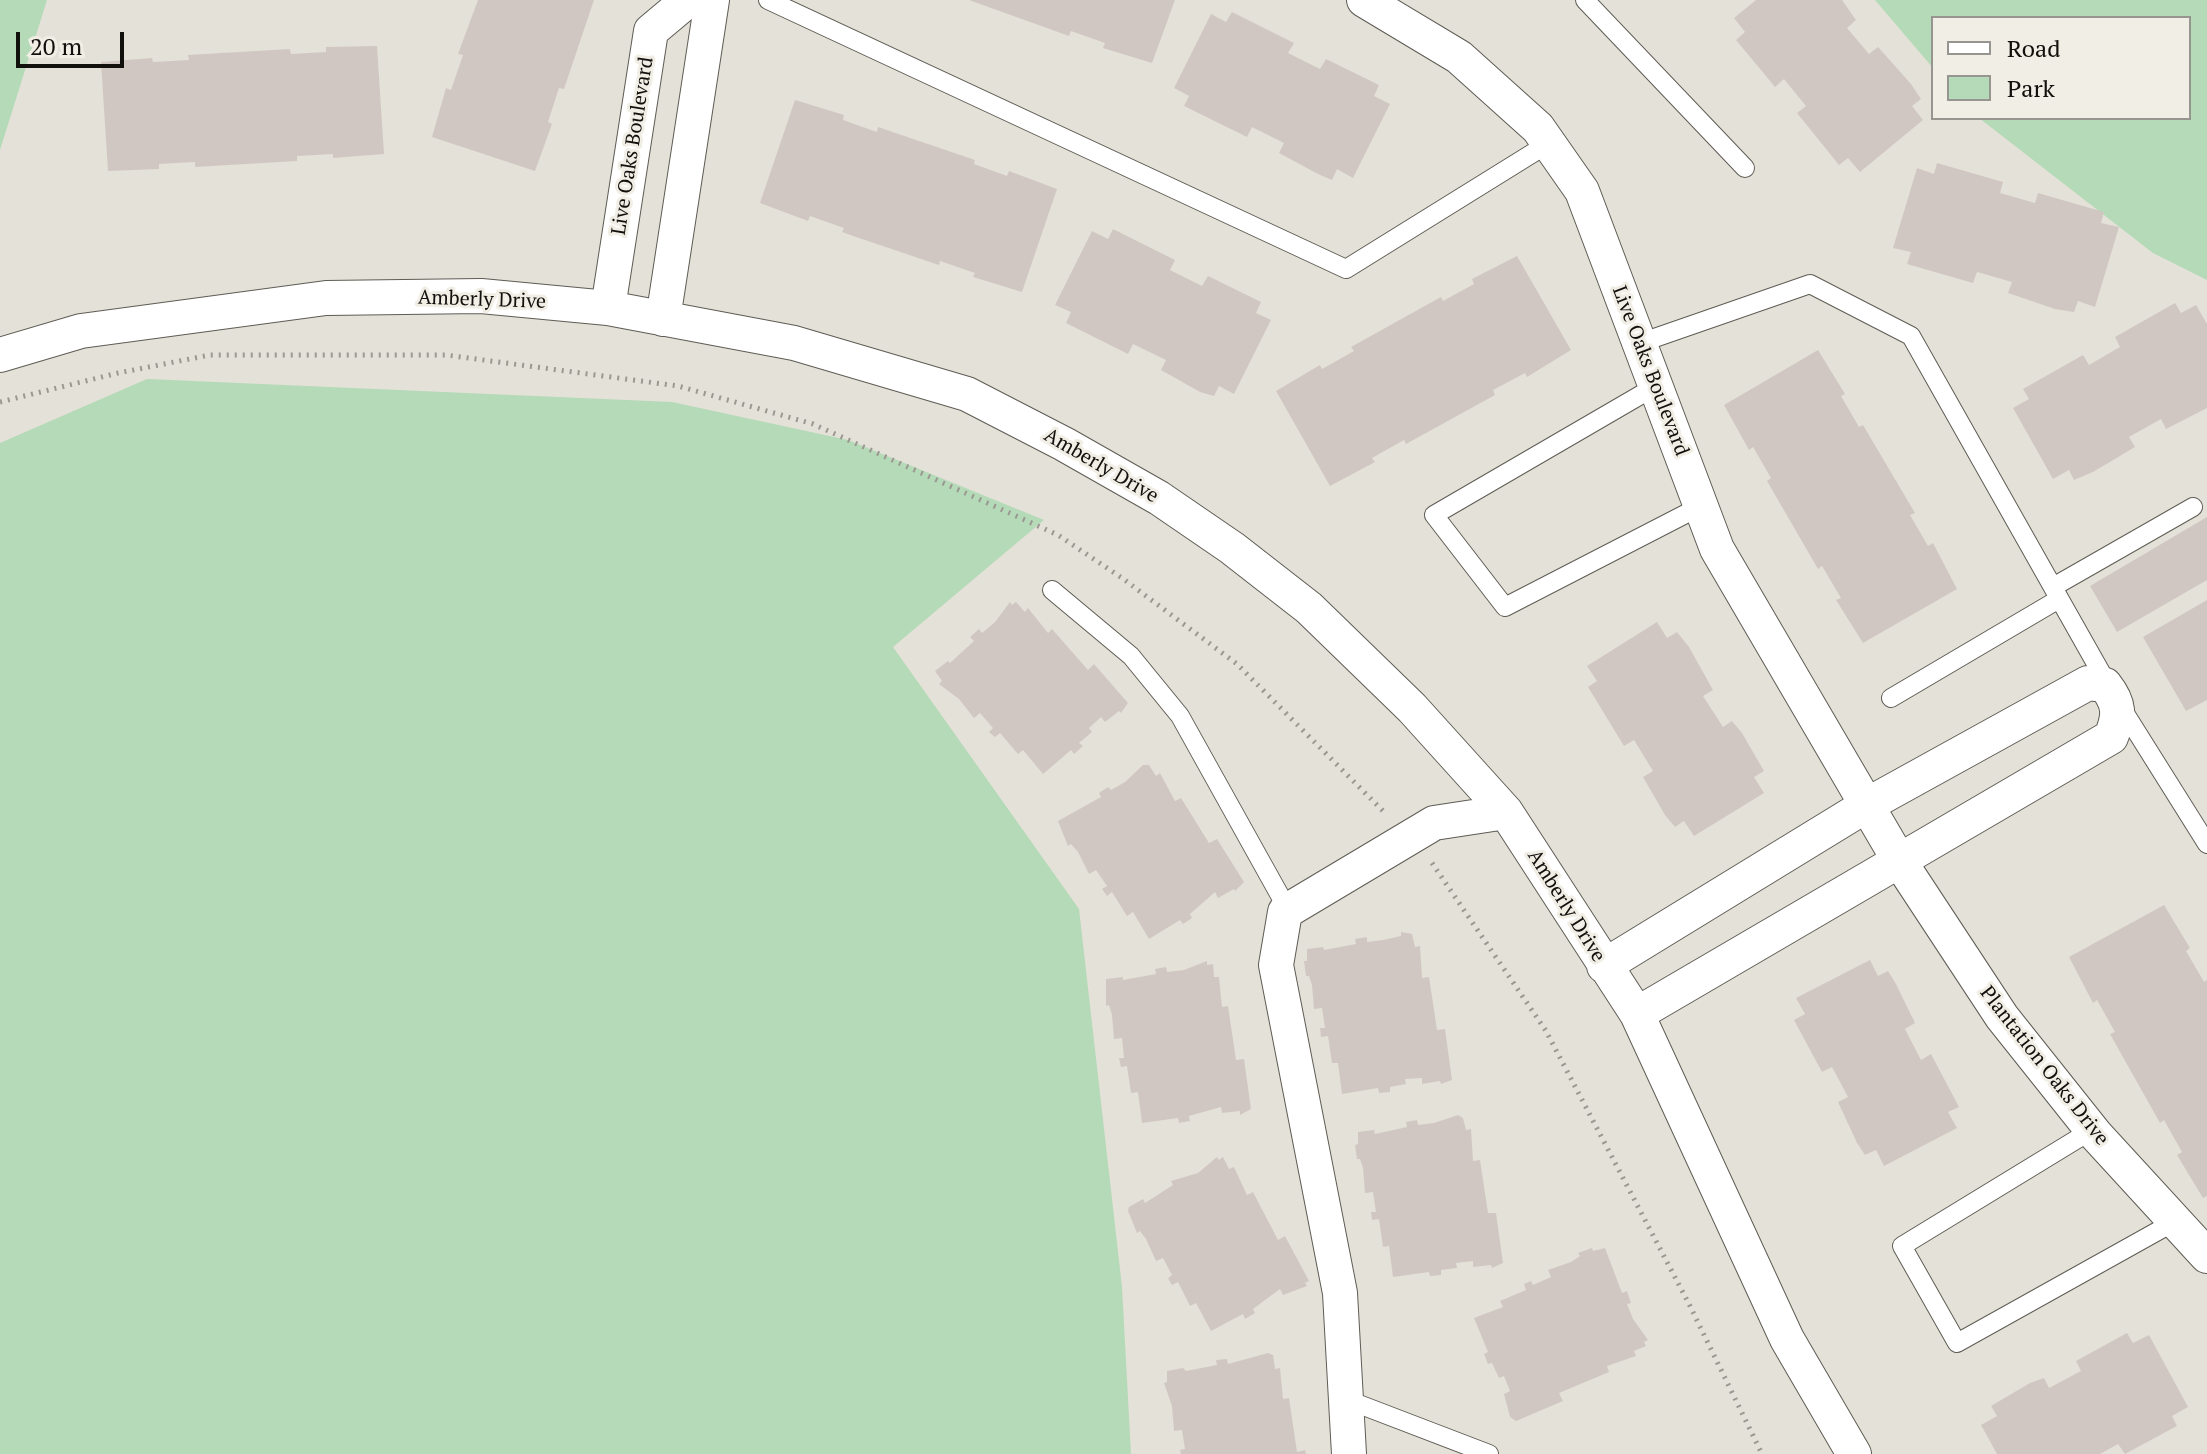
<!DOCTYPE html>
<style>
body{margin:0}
#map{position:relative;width:2207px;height:1454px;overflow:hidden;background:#e4e1d8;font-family:"PT Serif",serif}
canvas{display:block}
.legend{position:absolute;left:1931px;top:16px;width:260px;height:104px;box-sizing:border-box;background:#f1eee5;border:2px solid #97958f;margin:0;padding:10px 14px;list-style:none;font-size:24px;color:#11100d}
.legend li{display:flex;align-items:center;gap:16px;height:40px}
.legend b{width:40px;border:2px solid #97958f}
.scale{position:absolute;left:16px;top:32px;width:108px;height:36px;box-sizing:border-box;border:4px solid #11100d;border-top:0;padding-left:10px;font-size:24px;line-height:28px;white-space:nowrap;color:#11100d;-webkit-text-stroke:6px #f1eee5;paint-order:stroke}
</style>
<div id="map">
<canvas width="2207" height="1454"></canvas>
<ul class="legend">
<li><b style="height:10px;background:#fff"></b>Road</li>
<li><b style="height:22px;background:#b4dab7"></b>Park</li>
</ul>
<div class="scale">20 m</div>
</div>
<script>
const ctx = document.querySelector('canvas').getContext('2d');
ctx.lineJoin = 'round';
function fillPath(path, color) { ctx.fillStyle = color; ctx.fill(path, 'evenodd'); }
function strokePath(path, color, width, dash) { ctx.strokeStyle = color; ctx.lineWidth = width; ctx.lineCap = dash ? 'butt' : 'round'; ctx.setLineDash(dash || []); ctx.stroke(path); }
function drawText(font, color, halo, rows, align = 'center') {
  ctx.font = font + ' "PT Serif",serif'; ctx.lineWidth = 6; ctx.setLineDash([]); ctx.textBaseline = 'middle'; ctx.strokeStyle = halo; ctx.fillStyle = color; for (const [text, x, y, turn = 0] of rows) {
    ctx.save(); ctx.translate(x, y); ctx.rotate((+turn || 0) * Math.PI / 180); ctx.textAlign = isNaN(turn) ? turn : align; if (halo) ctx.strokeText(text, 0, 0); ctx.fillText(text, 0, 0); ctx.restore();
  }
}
fillPath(new Path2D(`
 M0,0H47L0,150Z
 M1875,0H2207V280L2153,253L1979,118H2189V18H1933V68Z
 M147,379L672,402L848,440L1044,520L893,647L1079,909L1122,1287L1131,1454H0V443Z`), '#b4dab7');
fillPath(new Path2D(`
 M478,0H594L564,89L559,88L548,122L552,124L535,171L432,137L446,88L451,90L463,55L458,54Z
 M969,0H1175L1152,63L1103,48L1105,43L1071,31L1069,36Z
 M1756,0H1842L1856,20L1847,28L1869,54L1878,47L1911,84L1921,99L1912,106L1923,120L1860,172L1848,158L1839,165L1797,113L1806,106L1784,79L1775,87L1736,40L1745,32L1734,18Z
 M1232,12L1294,43L1288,53L1320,69L1326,59L1379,85L1374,96L1390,104L1353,178L1337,169L1332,180L1318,174L1279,153L1284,143L1252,127L1247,137L1184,106L1189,96L1174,88L1211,14L1226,22Z
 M377,46L384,154L333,158V154L297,156V161L195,167V162L159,164V169L108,171L101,62L152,58L153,62L189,60L188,55L290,49L291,54L326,52V47Z
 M795,100L844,115L843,120L877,132L878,127L975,160L974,164L1007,176L1009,171L1057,189L1022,292L973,277L975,273L940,261L939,265L856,237L842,232L844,228L810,216L808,221L760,203Z
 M1937,163L2003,182L2000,193L2035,203L2038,193L2104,212L2101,223L2119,227L2095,307L2078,301L2074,312L2055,309L2008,293L2012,282L1977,272L1973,283L1907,264L1911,252L1893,248L1917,168L1934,174Z
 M1113,229L1175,260L1170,270L1202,286L1208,276L1261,302L1256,313L1271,320L1234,394L1219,386L1214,396L1200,392L1161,370L1166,360L1133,344L1128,354L1066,323L1071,312L1055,305L1092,231L1108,239Z
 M1517,256L1571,350L1527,377L1525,373L1493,390L1495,395L1406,444L1404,440L1372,458L1375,462L1330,486L1276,391L1320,365L1322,369L1354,351L1351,347L1441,297L1443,301L1474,284L1472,279Z
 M2175,303L2181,313L2196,305L2207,324V408L2166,429L2161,419L2129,437L2135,447L2093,472L2074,480L2069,470L2053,479L2013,408L2029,399L2023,389L2083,355L2089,365L2120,347L2115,337Z
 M1818,350L1845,394L1841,396L1859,427L1863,425L1915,513L1910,515L1928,546L1933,543L1957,589L1863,643L1836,600L1841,598L1822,566L1818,569L1767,481L1771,478L1753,447L1749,450L1724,405Z
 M2207,517V580L2117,632L2090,586Z
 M2207,600V700L2186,711L2143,637Z
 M1010,602L1012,605L1016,602L1025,612L1028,608L1048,633L1052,629L1088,670L1094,664L1128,703L1121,713L1119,711L1105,722L1101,717L1089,728L1092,732L1079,743L1083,746L1074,754L1071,750L1043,774L1023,750L1018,754L1000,733L995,737L989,732L993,728L980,713L974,718L959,699L939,684L942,681L935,671L948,661L950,663L974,641L970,637L979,629L982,633L995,622Z
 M1657,622L1667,638L1677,632L1689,647L1713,690L1703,696L1723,727L1732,721L1742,733L1764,771L1754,777L1764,793L1694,836L1684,821L1675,827L1665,815L1643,777L1653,771L1634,740L1624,746L1588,687L1597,681L1587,666Z
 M1143,765H1149L1156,776L1160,773L1175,801L1181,798L1209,843L1217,839L1244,882L1235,891L1234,889L1218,898L1215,892L1190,914L1192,918L1183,924L1180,920L1149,939L1133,912L1127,916L1112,892L1107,896L1102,889L1107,886L1096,870L1089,874L1078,852L1071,844L1068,846L1058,821L1101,797L1099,793L1108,787L1111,790L1125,782Z
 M2164,905L2190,948L2186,951L2204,982L2207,980V1196L2203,1198L2177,1155L2182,1152L2164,1120L2160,1123L2110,1034L2115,1032L2097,1000L2093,1003L2069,957Z
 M1401,932L1412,934L1415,947L1420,946L1422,978L1429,977L1437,1030L1445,1029L1452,1080L1441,1084L1440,1081L1422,1084V1078L1405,1079L1406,1084L1390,1087V1092L1379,1093L1378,1088L1342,1094L1338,1063H1332L1328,1036L1321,1037L1320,1028H1325L1322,1008L1314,1009L1312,985L1309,976H1306L1304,961H1307V949L1323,947L1324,950L1356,944L1355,939L1367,937V942L1383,940L1401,936Z
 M1870,960L1878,976L1888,971L1896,984L1915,1023L1905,1029L1921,1060L1931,1054L1959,1107L1948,1112L1957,1128L1884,1166L1876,1150L1865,1155L1857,1143L1838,1102L1848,1097L1832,1067L1822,1072L1794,1020L1805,1014L1796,998Z
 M1207,961V965L1213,964L1214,977H1219L1222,1007L1228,1006L1236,1060L1244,1059L1251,1109L1240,1115V1111L1222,1113L1221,1107L1189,1116L1190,1121L1179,1123L1178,1118L1142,1123L1138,1092L1131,1093L1127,1066L1121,1067L1119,1058H1124L1122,1038L1114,1039L1112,1015L1109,1005L1106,1006V979L1123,977V980L1156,974L1155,969L1166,967L1167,972L1184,970Z
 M1458,1115L1463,1118L1466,1130L1471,1129L1473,1161L1480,1160L1488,1213H1496L1503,1263L1492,1268L1491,1265L1473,1267V1261L1456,1263L1457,1268L1441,1270V1275L1430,1276L1429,1272L1393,1277L1389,1246L1383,1247L1379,1219L1372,1220L1371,1212H1376L1373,1192L1365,1193L1363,1168L1360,1159H1357L1355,1145L1358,1144V1132L1374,1130L1375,1134L1407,1127L1406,1122L1417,1120L1418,1125L1434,1123Z
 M1217,1157L1219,1160L1223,1157L1229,1169L1234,1167L1247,1195L1253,1192L1278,1240L1285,1236L1309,1281L1305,1283L1307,1286L1283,1295L1280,1289L1253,1309L1255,1313L1245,1319L1243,1314L1211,1331L1196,1303L1190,1306L1178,1282L1172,1285L1168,1278L1172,1275L1163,1258L1156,1261L1146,1239L1140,1231L1137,1233L1128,1211L1129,1207L1143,1199L1145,1203L1173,1185L1171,1181L1198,1173Z
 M1592,1248L1593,1251L1605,1248L1622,1293L1627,1291L1631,1303L1627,1304L1633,1319L1648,1340L1644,1342L1646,1346L1634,1351L1636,1356L1607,1366L1609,1372L1559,1393L1563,1401L1516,1421L1510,1417L1504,1394L1510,1391L1504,1376L1499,1378L1492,1363L1488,1364L1484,1354L1488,1352L1474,1318L1503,1307L1500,1301L1526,1290L1524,1284L1531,1281L1533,1285L1551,1277L1548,1270L1571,1262L1580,1256L1578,1253Z
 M2127,1333L2133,1343L2149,1335L2188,1407L2172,1416L2177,1426L2125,1454L2118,1444L2100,1454H1997L1981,1425L1997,1416L1991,1406L2030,1383L2044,1378L2049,1388L2081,1371L2076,1361Z
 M1268,1353L1273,1355L1275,1369L1280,1368L1283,1399L1289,1398L1297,1452L1305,1450L1306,1454H1181L1180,1450L1185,1449L1182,1430L1174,1431L1172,1406L1164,1383L1167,1382V1371L1183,1368L1186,1371L1217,1365L1216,1360L1227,1359L1228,1364Z`), '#d1c7c2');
const lane = new Path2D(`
 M768,0L1346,269L1549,143
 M1585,0L1745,168
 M1640,343L1810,284L1911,336L2116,699L2207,844
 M1656,386L1434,515L1505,607L1701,506
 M2053,587L2193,507
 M1052,590L1131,656L1180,716L1288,910
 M1891,698L2059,599
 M2092,1130L1902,1246L1957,1343L2174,1222
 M1348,1400L1489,1454`);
const street = new Path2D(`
 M1364,0L1459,57L1538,128L1582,191L1717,549L1900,862L2002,1017L2096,1135L2207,1256
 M608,308L651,31L688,0
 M663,319L712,0
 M0,355L81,331L326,298L481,296L608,308L794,343L967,394L1064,444L1159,498L1232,548L1309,608L1412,708L1506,812L1637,1014L1787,1339L1854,1454
 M1604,966L1867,805L2088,683L2105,685C2120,704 2120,715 2111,737L1637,1014
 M1349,1454L1340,1293L1276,965L1285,912L1434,823L1506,812`);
strokePath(lane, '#5e5c54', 20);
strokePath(street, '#5e5c54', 36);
strokePath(new Path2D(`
 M0,402L118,373L210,355H446L678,386L813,424L1058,535L1122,578L1237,664L1384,812
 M1432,863L1546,1031L1689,1304L1762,1454`), '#9b9891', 5, [2, 6]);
strokePath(lane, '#fff', 18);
strokePath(street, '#fff', 34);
drawText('20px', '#11100d', '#f1eee5', [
 ["Live Oaks Boulevard",633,146,-81],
 ["Amberly Drive",482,300,2],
 ["Live Oaks Boulevard",1650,371,69],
 ["Amberly Drive",1101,466,30],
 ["Amberly Drive",1566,906,58],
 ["Plantation Oaks Drive",2044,1066,52]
]);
</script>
